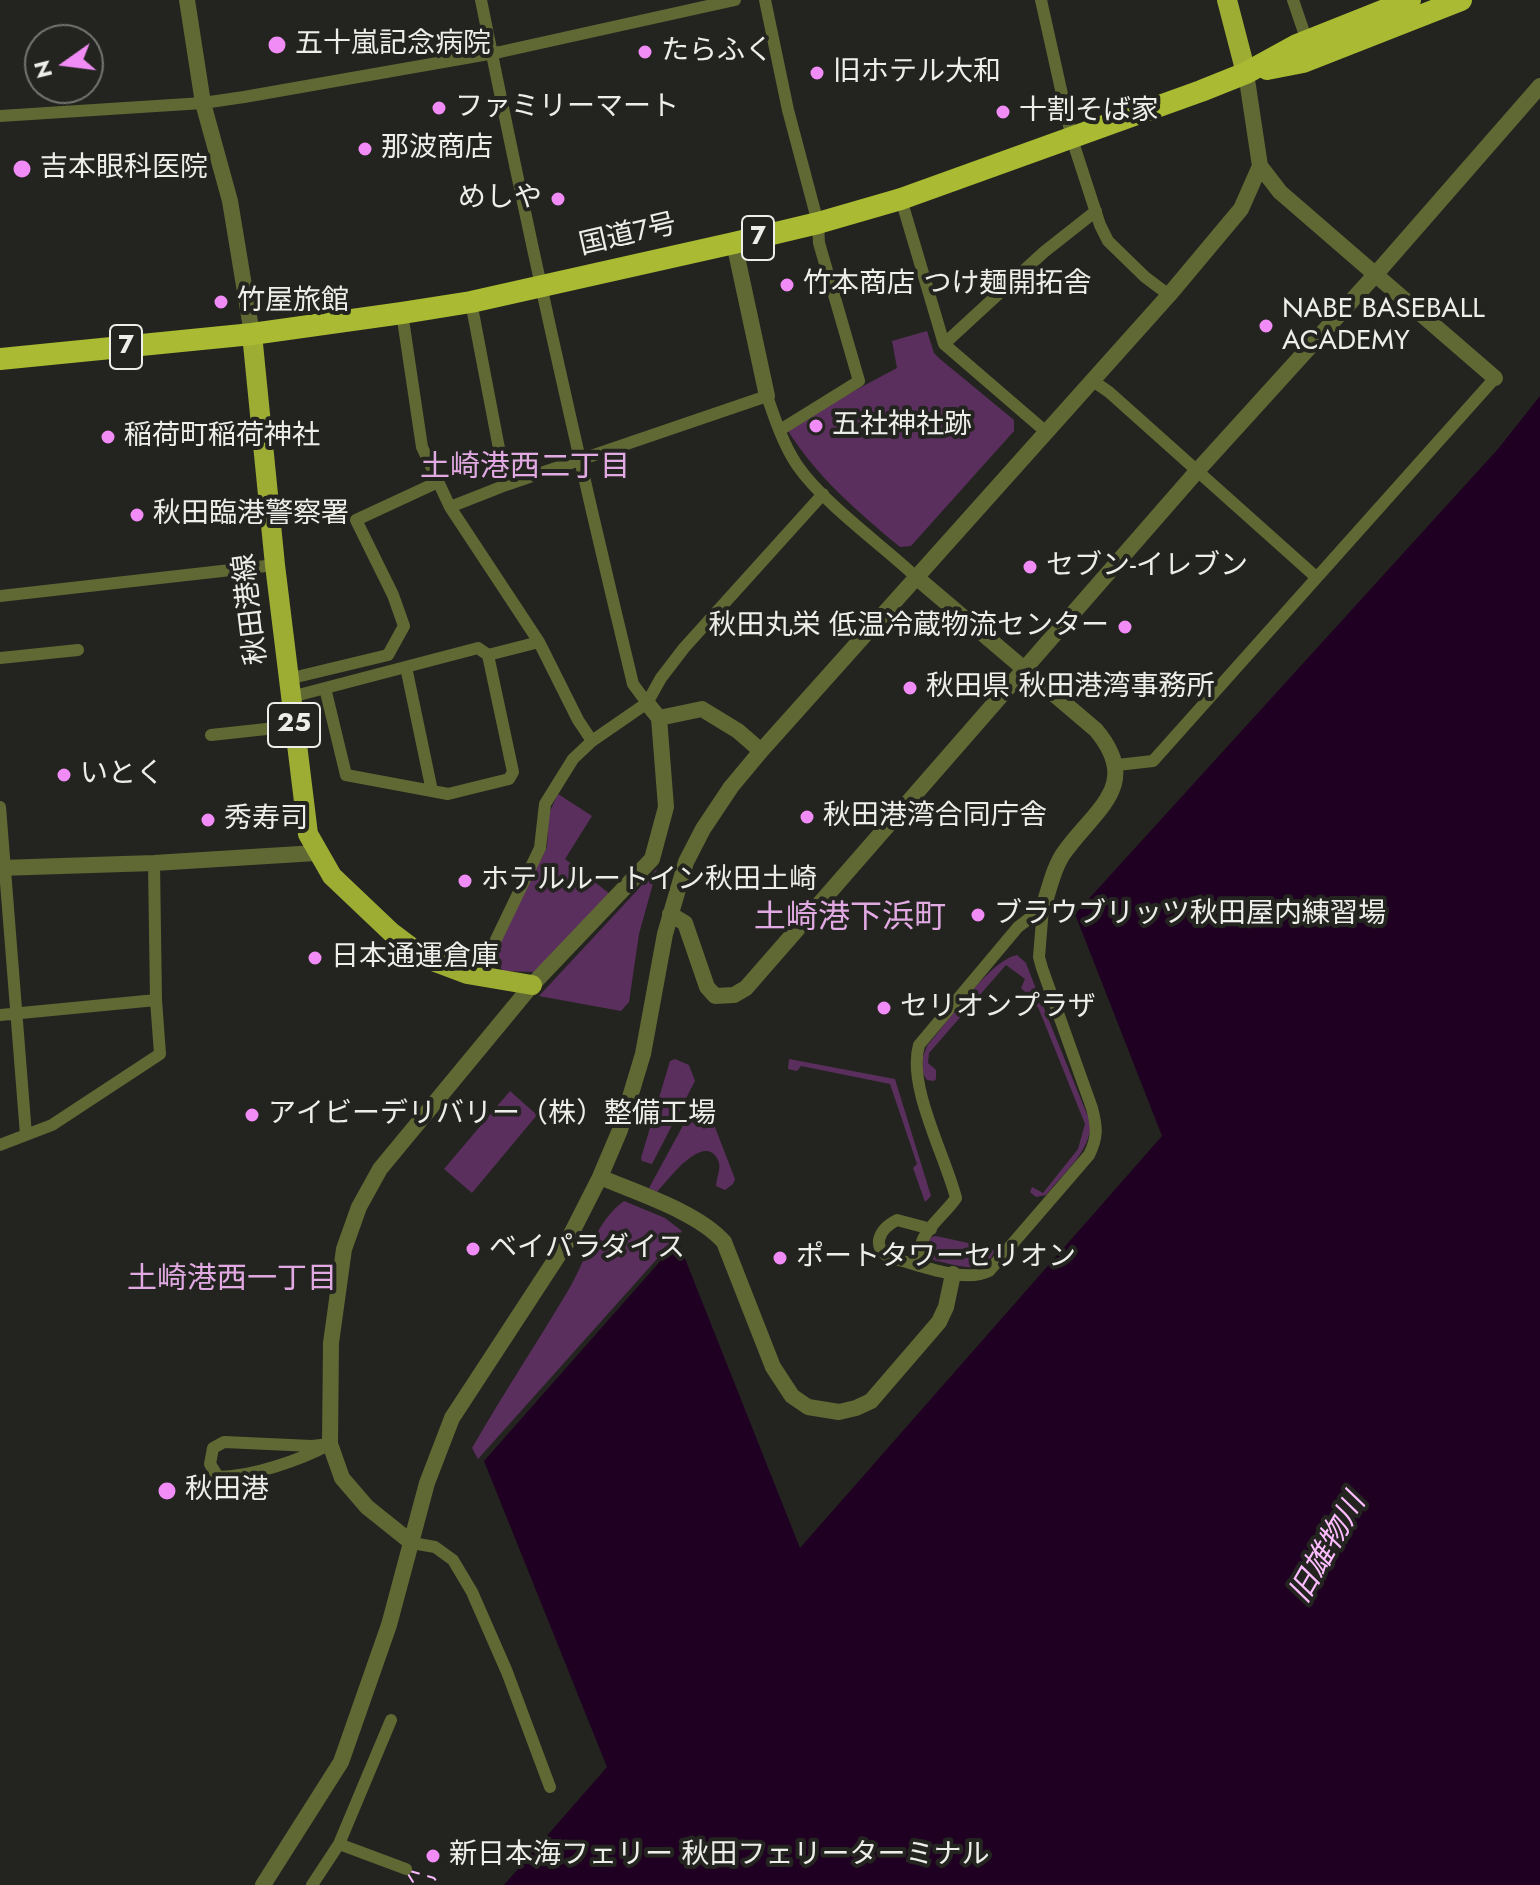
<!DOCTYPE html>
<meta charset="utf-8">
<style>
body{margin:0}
#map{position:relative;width:1540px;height:1885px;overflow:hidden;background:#23241f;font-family:Jost,sans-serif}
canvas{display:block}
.north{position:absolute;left:24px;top:24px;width:80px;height:80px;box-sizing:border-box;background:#23241f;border:2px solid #747570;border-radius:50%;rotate:256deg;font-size:22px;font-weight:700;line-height:32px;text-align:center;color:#edeeea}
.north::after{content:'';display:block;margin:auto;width:28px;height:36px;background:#f18bf5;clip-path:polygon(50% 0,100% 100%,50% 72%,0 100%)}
</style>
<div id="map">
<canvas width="1540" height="1885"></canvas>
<div class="north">N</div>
</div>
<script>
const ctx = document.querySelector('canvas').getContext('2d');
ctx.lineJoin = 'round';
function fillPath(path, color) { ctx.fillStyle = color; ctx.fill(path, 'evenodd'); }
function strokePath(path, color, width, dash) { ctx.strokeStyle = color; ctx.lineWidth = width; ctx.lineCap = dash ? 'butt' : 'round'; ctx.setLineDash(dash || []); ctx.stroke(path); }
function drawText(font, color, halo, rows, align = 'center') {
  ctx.font = font + ' Jost,"Noto Sans JP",sans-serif'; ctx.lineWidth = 8; ctx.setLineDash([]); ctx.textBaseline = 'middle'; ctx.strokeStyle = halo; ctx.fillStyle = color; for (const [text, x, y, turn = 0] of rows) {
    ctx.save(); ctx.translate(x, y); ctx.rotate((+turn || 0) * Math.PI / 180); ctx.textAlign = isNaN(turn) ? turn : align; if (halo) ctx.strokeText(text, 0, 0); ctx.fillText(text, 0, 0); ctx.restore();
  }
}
fillPath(new Path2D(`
 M927,331L934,353L940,359L1014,420V431L911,546L900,547C858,512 818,478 788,431L837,400L897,368L892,341Z
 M558,794L592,816L565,859L610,894L537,972L503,971L496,961L497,947L547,847L549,813Z
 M657,869L639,934L629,1002L621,1011L539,996Z
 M1017,955L1026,963L1036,989L1035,992L1027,994L1021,988L1025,979L1006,965L929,1053L928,1063L936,1070V1079L934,1081L927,1080C919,1070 922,1057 927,1046C947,1023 990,960 1017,955Z
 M1039,1003L1043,1006L1091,1124C1089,1151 1068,1169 1051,1189L1046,1195L1036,1197L1030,1192L1032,1187L1043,1193L1078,1149L1085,1124L1038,1007L1029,1008Z
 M675,1059L689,1065L695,1081L652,1164L642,1161L641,1158L670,1061Z
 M789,1059L895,1079L931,1196L925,1202L913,1168L917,1164L890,1084L801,1066L797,1071L788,1069Z
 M510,1091L537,1115L472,1193L444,1169Z
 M694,1116L710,1118L713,1122L735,1179L733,1184L725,1190L716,1186C716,1178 722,1168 718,1160C704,1131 667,1181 657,1192L649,1188L686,1120Z
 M624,1201L665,1218L682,1231L478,1459L472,1448C503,1394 537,1343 569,1289C586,1260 596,1221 624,1201Z
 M936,1236L991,1248L994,1251C987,1278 953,1264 933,1260C926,1252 923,1246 931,1237Z`), '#5b2f5d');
fillPath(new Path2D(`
 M1540,396V1885H504L607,1767L484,1461L678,1241L800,1548L1162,1136L1075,914L1498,449Z`), '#200022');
strokePath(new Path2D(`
 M410,1871L434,1878L439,1885
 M408,1874L415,1885`), '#fcbcfd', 2, [10, 8]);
strokePath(new Path2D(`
 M481,0C527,229 578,457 633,684L647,703
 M765,0L788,110L818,223L819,243L859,381L780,430
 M1041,0L1072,139L1100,225L1108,241L1145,277L1169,295
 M1293,0L1307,41
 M0,116L203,103L244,97L500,52L735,0
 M901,199L944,344L1045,431
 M471,302L506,485
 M402,313L422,447L450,507L539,642L578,720L592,741
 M944,344L1044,252L1096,211
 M1093,381L1109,392L1316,577
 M450,507L506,485L767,396C775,419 783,444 797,465C824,504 881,544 916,577
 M0,596L275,565
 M0,658L78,650
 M406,667L432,791
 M288,679L388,655L404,626L393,595L356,520L438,482
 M325,688L346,775L448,794L509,779L513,772L488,655
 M291,697L478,648L488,655L539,642
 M211,735L294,726
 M1117,765L1153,761L1495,378
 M0,807L26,1135
 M478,977L540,848L545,804L573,759L592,741L647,703L661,678L684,648L823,494
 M0,1015L156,1000
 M0,1145L52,1125L160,1054L156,1000L154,863
 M931,1229L897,1220C879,1229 870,1248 891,1258C918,1264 964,1284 989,1271L1089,1155C1098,1137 1097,1127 1092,1108L1042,968L1039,957L1043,908
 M924,1266C909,1238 941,1220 956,1198C945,1155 907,1086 919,1045L1018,927L1043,908
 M224,1442L312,1446L330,1444C301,1460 251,1477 218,1477L210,1464L213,1448Z
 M412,1543L435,1547L453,1560L472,1592L507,1672L550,1787
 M339,1844L406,1869
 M312,1885L339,1844L391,1720`), '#606834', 12);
strokePath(new Path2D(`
 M187,0L203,103L230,201L252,334
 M1260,166L1280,192L1495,378
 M734,243L767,396
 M916,577L1096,730C1141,784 1098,807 1066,850C1054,865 1049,890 1043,908
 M659,718L702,709L738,731L761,751
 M0,868L154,863L316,853
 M670,914L685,923L707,987L715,996L734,995L746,988L1198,470L1375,275L1540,86
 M600,1177C637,1193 698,1212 724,1242L773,1367L792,1396L808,1407L839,1412L856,1408L871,1401L939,1322L946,1307L953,1274
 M412,1543L367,1507L342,1478L330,1444L331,1343L344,1249L359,1207L380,1169L532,985L652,859L666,807L659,718L647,703
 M263,1885L341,1762L389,1625L427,1483L452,1418L567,1242L600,1177L620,1130L643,1054L665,934L686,862L703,829L731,787L761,751L1169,295L1241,209L1260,166L1246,73`), '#606834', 16);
strokePath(new Path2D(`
 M1227,0L1246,73
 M252,334L275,565L308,834L332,876L391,932L427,959L467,974L532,985`), '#9dad34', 20);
strokePath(new Path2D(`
 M1267,69L1303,62L1461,0
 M0,359L252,334L402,313L471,302L734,243L818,223L901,199L1201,91L1246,73L1297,45L1410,0`), '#aaba32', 22);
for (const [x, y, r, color] of [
 [277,45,10,"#f18bf5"],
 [645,52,8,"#f18bf5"],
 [817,73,8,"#f18bf5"],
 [439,108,8,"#f18bf5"],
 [1003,112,8,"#f18bf5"],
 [365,149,8,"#f18bf5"],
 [22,169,10,"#f18bf5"],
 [558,199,8,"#f18bf5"],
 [787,285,8,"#f18bf5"],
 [221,302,8,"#f18bf5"],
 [1266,326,8,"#f18bf5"],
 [816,426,8,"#f18bf5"],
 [108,437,8,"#f18bf5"],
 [137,515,8,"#f18bf5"],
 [1030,567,8,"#f18bf5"],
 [1125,627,8,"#f18bf5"],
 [910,688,8,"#f18bf5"],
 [64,775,8,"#f18bf5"],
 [807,817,8,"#f18bf5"],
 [208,820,8,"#f18bf5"],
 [465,881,8,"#f18bf5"],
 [978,915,8,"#f18bf5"],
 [315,958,8,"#f18bf5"],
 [884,1008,8,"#f18bf5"],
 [252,1115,8,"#f18bf5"],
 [473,1249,8,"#f18bf5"],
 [780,1258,8,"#f18bf5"],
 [167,1491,10,"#f18bf5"],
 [433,1856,8,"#f18bf5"]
]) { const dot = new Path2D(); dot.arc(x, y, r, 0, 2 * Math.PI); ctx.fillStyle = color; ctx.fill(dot); strokePath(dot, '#23241f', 3); }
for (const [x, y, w] of [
 [758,238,32],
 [126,347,32],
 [294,725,52]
]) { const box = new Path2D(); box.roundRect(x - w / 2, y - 22, w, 44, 6); ctx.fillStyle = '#23241f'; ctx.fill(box); strokePath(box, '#edeeea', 2); }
drawText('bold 26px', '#edeeea', null, [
 ["7",758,238],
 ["7",126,347],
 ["25",294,725]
]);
drawText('28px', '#edeeea', '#23241f', [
 ["五十嵐記念病院",295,45],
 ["たらふく",661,52],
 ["旧ホテル大和",833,73],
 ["ファミリーマート",455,108],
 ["十割そば家",1019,112],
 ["那波商店",381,149],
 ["吉本眼科医院",40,169],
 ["めしや",542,199,"right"],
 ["竹本商店 つけ麺開拓舎",803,285],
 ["竹屋旅館",237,302],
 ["NABE BASEBALL",1282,310],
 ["ACADEMY",1282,342],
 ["五社神社跡",832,426],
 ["稲荷町稲荷神社",124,437],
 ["秋田臨港警察署",153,515],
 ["セブン-イレブン",1046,567],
 ["秋田丸栄 低温冷蔵物流センター",1109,627,"right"],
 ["秋田県 秋田港湾事務所",926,688],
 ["いとく",80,775],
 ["秋田港湾合同庁舎",823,817],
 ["秀寿司",224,820],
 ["ホテルルートイン秋田土崎",481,881],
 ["ブラウブリッツ秋田屋内練習場",994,915],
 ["日本通運倉庫",331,958],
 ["セリオンプラザ",900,1008],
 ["アイビーデリバリー（株）整備工場",268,1115],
 ["ベイパラダイス",489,1249],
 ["ポートタワーセリオン",796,1258],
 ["秋田港",185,1491],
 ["新日本海フェリー 秋田フェリーターミナル",449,1856]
], 'left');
drawText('28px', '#edeeea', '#23241f', [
 ["国道7号",628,236,-13],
 ["秋田港線",252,609,-97]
]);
drawText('30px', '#e2aae3', '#23241f', [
 ["土崎港西二丁目",525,469],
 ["土崎港西一丁目",232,1281]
]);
drawText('italic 30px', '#fcbcfd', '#23241f', [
 ["旧雄物川",1329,1549,-60]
]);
drawText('32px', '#e2aae3', '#23241f', [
 ["土崎港下浜町",850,919]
]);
</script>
